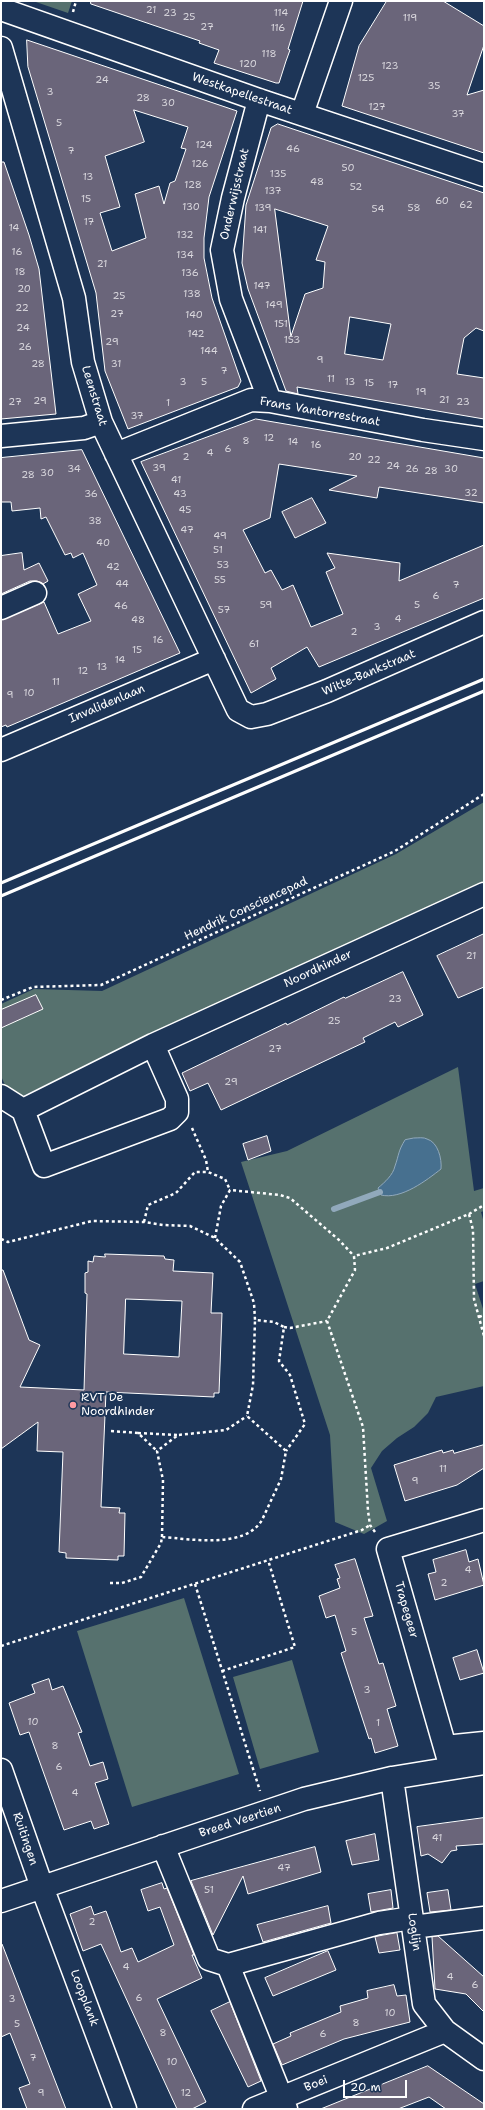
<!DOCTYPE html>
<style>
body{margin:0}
#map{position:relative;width:485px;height:2110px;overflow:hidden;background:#1d3557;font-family:"Shantell Sans",sans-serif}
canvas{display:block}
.frame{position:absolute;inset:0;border:2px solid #fff;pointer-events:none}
.scale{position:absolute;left:343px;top:2080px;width:64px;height:18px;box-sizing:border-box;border:2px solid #fff;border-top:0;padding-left:5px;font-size:12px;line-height:14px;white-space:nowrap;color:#fff;-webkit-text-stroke:3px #1d3557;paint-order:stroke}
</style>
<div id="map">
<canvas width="485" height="2110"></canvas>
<div class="frame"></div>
<div class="scale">20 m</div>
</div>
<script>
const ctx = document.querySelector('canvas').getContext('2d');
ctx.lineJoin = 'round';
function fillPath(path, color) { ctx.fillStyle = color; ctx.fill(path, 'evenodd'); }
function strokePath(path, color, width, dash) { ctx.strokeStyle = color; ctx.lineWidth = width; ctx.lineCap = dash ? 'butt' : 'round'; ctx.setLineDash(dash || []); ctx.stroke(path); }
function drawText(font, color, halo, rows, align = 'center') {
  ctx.font = font + ' "Shantell Sans",sans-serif'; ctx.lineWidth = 4; ctx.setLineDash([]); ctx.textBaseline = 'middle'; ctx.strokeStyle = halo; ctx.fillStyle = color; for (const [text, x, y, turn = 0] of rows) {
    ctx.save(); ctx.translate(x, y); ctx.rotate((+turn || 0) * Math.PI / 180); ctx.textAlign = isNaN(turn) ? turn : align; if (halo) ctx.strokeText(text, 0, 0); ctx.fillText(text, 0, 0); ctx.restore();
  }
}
fillPath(new Path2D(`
 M33,1H72L68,13Z
 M484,802V883L18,1098L8,1092L1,1076V1004L34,989L102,991L396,854Z
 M458,1067L474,1191L484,1188V1211L481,1212L484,1223V1281L475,1284L484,1312V1386L436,1397L428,1413L414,1427L397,1438L382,1451L371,1468L387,1521L364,1534L335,1522L330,1435L241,1162L287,1151Z
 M184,1598L239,1774L132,1807L77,1631Z
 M292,1660L319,1752L260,1769L233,1677Z`), '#56716e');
const water = new Path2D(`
 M414,1138C418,1138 424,1137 427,1139C438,1142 442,1159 441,1169C427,1180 401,1200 381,1195L378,1188C385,1182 393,1175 395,1166C399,1155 398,1151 405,1140Z`);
fillPath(water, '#47708f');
strokePath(water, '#91a9bc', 1);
strokePath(new Path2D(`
 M334,1209L380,1192`), '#91a9bc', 6);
const building = new Path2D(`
 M91,1H303L288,49L290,50L286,61L279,83H276L214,63L219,50L199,43L200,41L91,4Z
 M387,1H443L484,26V45L467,95L484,90V153L342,106L359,46Z
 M27,40L237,111L209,197L204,238V258L212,298L241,381L238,387L128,429L105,371L96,293L28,67ZM134,110L188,127L181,148L186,149L175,181L170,183L164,204L159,186L135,194L146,238L112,251L100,213L120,207L105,156L144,142Z
 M278,124L484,193V331L476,328L464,338L457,374L484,378V419L297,387L298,394L286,391L248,289L242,263L246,205L271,128ZM275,209L328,226L316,260L325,262L323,288L305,294L291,336ZM350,317L391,324L383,360L345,354Z
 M1,162H4L29,235L39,269L56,414L1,419Z
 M256,419L484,458V503L379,487L377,498L329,490L357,476L279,464L270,518L243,530L265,573L271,570L282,590L293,585L311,627L343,614L326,572L335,568L327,553L400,563L399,581L484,545V598L319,667L307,647L271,668L276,679L251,693L141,462Z
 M82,450L180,653L7,727L6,725L1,727V620L44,602L58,634L91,621L78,594L97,585L83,553L73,558L71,553L65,555L46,517L41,519L40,508L12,511L11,502H1V458Z
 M312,498L326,523L295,538L282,512Z
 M22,553L24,570L39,563L48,581L43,584L37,581H30L1,594V556Z
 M484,934V987L458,998L437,956Z
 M403,972L423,1015L398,1027L395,1022L363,1038L365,1042L221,1110L208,1083L190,1091L182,1073L286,1023L287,1025L344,997L345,998Z
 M36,995L43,1009L1,1028V1010Z
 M267,1136L271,1151L248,1160L243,1144Z
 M105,1254L164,1256L165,1259L174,1260L173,1271L213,1273L211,1313H222L219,1393H214V1397L106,1392L101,1507L120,1508L119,1513H125L124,1556H118V1560L66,1558V1553L59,1552L63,1452L37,1451L38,1422L1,1449V1270H3L29,1340L40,1345L20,1387L84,1390L87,1294L85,1293V1273L88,1272V1261L93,1262L94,1256L105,1257ZM126,1299L182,1301L179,1357L124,1354Z
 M484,1445V1468L457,1485L405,1501L394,1465L442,1450L443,1453L453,1450L454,1453Z
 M466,1550L469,1562L478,1559L484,1585L435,1600L428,1574L436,1572L433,1560Z
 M355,1559L373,1616L364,1618L379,1664L383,1663L396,1706L387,1709L398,1746L375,1753L371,1738L369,1739L341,1653L346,1651L335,1615L326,1618L319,1596L340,1588L337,1579L340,1578L335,1565Z
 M477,1650L484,1673L460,1680L453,1658Z
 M49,1679L52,1690L63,1686L82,1732L78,1733L90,1766L103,1762L108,1779L95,1783L109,1824L94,1829L91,1821L64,1830L29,1732L20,1735L9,1703L35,1693L32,1685Z
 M484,1818V1844L456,1846L457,1850L451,1851L442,1863L428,1854L421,1856L417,1827Z
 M375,1834L379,1860L352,1865L346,1841Z
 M315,1847L321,1872L248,1894L243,1876L213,1935L191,1881Z
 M162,1883L164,1889L167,1888L194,1955H192L202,1978L157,1999L206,2102L192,2109H177L101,1944L83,1951L70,1914L91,1906L94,1915L106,1911L121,1952L132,1948L138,1962L174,1945L160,1907L148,1911L141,1890Z
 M391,1890L393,1908L371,1912L368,1894Z
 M448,1890L451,1910L430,1912L427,1893Z
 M328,1906L331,1923L263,1942L257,1925Z
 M397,1933L400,1950L379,1953L375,1937Z
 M438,1936L484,1977V2012L466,1994L435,1989L432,1937Z
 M1,1944H2L66,2109H27L19,2088L30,2084L10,2033L1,2037Z
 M328,1951L336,1970L273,1996L265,1978Z
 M394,1985L397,1996L406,1995L410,2022L344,2039L282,2065L273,2044L291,2036L290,2033L341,2012L340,2006L368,1998L367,1991Z
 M230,2002L261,2081L248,2087L211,2011Z
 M428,2066L484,2104V2109H446L429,2097L398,2109H321Z`);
fillPath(building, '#6a657a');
strokePath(building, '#fff', 1);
const minor = new Path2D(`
 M1,9L259,100L484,175
 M1,48L74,298L83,362L101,422L238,710L251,717L267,714L327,691L484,622
 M259,100L233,198L222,250L231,299L270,401
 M302,114L341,1
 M1,436L84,428L101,422
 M116,454L251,400L270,401L423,430L484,439
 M1,608L35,593
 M1,750L214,659
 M153,1045L177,1099V1112L170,1119L44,1166L23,1110L153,1045L484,894
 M1,1096L23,1110
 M445,1747L484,1743
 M451,1768L388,1549L484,1520
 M1,1770L42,1887L125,2109
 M392,1778L424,2004L445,2031L484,2059
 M163,1846L209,1959L228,1965L379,1923L412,1918
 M1,1901L304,1799L392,1778L484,1763
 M413,1927L484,1918
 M228,1965L286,2109
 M254,2109L445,2031`);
strokePath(minor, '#fff', 25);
strokePath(new Path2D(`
 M73,12L76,1
 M1,1000L33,987L101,985L395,851L484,794
 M192,1128L206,1160L208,1172
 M469,1214L484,1205
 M144,1222L148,1205L176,1193L195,1172H208L225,1179L230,1190
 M215,1238L221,1206L230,1190L280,1195L290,1198L339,1240L354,1256
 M1,1239L8,1242L92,1221L144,1222L163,1225L190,1226L215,1238L240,1262L254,1303L255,1320L274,1322L284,1327L279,1361L290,1375L305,1424L286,1451
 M479,1317L484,1315
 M284,1327L290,1328L327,1321
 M111,1431L138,1433L157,1451
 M138,1433L177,1435
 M375,1532L370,1525L368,1511L363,1427L327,1321L355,1270L354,1256L387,1248L469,1214L473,1230L474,1299L484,1336
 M162,1537L163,1480L157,1451L178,1435L226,1430L247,1416
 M110,1583H122L141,1577L161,1543L162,1537C191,1539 245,1549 262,1520L281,1479L286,1451L247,1416L253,1385L255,1320
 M195,1584L260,1791
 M1,1646L362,1530L370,1525
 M222,1671L295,1647L268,1560`), '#fff', 2.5, [3, 3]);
strokePath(minor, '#1d3557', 22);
strokePath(new Path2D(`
 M1,883L484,679
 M1,896L484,691`), '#fff', 3);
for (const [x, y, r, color] of [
 [73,1405,4,"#ff9aa2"]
]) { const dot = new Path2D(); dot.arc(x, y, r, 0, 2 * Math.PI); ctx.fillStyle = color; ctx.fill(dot); strokePath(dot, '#1d3557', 1.5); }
drawText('10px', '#dad8de', null, [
 ["21",151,10],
 ["23",170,13],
 ["114",281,13],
 ["25",189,17],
 ["119",410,18],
 ["27",207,27],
 ["116",278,28],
 ["118",269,54],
 ["120",248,64],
 ["123",390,66],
 ["125",366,78],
 ["24",102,80],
 ["35",434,86],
 ["3",50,92],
 ["28",143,98],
 ["30",168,103],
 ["127",377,107],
 ["37",458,114],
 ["5",59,123],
 ["124",204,145],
 ["46",293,149],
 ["7",71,151],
 ["126",200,164],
 ["50",348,168],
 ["135",278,174],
 ["13",88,177],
 ["48",317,182],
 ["128",193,185],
 ["52",356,187],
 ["137",273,191],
 ["15",86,199],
 ["60",442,201],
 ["62",466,205],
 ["130",191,207],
 ["139",263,208],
 ["58",414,208],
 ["54",378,209],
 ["17",89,222],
 ["14",14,228],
 ["141",260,230],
 ["132",185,235],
 ["16",17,252],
 ["134",185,255],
 ["21",102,264],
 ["18",20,272],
 ["136",190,273],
 ["147",262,286],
 ["20",24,289],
 ["138",192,294],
 ["25",119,296],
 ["149",274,305],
 ["22",22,308],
 ["27",117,314],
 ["140",194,315],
 ["151",281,324],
 ["24",23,328],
 ["142",196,334],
 ["153",292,340],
 ["29",112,342],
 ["26",25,347],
 ["144",209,351],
 ["9",320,360],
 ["28",38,364],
 ["31",116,364],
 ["7",224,371],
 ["11",331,379],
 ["3",183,382],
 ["5",204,382],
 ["13",350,382],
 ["15",369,383],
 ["17",393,385],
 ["19",421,392],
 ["21",444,400],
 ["29",40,401],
 ["27",15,402],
 ["23",463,402],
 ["1",168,403],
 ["37",137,416],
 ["12",269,438],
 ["8",246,441],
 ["14",293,442],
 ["16",316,445],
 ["6",228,449],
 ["4",210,453],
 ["2",186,457],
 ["20",355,457],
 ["22",374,460],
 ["24",393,466],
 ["39",159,468],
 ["34",74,469],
 ["26",412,469],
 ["30",451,469],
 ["28",431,471],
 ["30",47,473],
 ["28",28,475],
 ["41",176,480],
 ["32",471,493],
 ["36",91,494],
 ["43",180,494],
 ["45",185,510],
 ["38",95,521],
 ["47",187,530],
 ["49",220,536],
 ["40",103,543],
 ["51",218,550],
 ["53",223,565],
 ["42",113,567],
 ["55",220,580],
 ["44",122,584],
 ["7",456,585],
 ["6",436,596],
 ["59",266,605],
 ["5",417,605],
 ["46",121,606],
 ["57",224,610],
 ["4",398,619],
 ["48",138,620],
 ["3",377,627],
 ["2",354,632],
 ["16",158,640],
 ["61",254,644],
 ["15",137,650],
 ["14",120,660],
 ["13",102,667],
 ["12",83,671],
 ["11",56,682],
 ["10",29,693],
 ["9",10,695],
 ["21",471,956],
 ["23",395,999],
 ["25",334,1021],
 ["27",275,1049],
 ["29",231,1082],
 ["11",443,1469],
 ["9",415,1481],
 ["4",468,1570],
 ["2",444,1583],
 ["5",354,1632],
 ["3",367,1690],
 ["10",33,1722],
 ["1",378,1723],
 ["8",55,1746],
 ["6",59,1767],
 ["4",75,1793],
 ["41",437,1838],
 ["47",284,1868],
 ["51",209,1890],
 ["2",92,1922],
 ["4",126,1967],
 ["4",450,1977],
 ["6",475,1985],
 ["6",139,1998],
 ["3",12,1999],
 ["10",390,2013],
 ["8",356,2023],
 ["5",17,2024],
 ["8",163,2033],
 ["6",323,2034],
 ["7",33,2058],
 ["10",172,2062],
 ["9",41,2093],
 ["12",186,2093]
]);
drawText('12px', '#fff', '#1d3557', [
 ["Westkapellestraat",242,94,19],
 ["Onderwijsstraat",235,194,-77],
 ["Leenstraat",94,396,73],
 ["Frans Vantorrestraat",320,412,10],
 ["Witte-Bankstraat",369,673,-23],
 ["Invalidenlaan",107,704,-23],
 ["Hendrik Consciencepad",246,909,-25],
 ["Noordhinder",318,969,-25],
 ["Trapegeer",406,1610,74],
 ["Breed Veertien",240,1821,-18],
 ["Ruitingen",25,1839,71],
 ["Loglijn",414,1932,82],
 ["Loopplank",84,1998,69],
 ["Boei",316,2084,-22]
]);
drawText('12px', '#fff', '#1d3557', [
 ["RVT De",81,1398],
 ["Noordhinder",81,1412]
], 'left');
</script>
